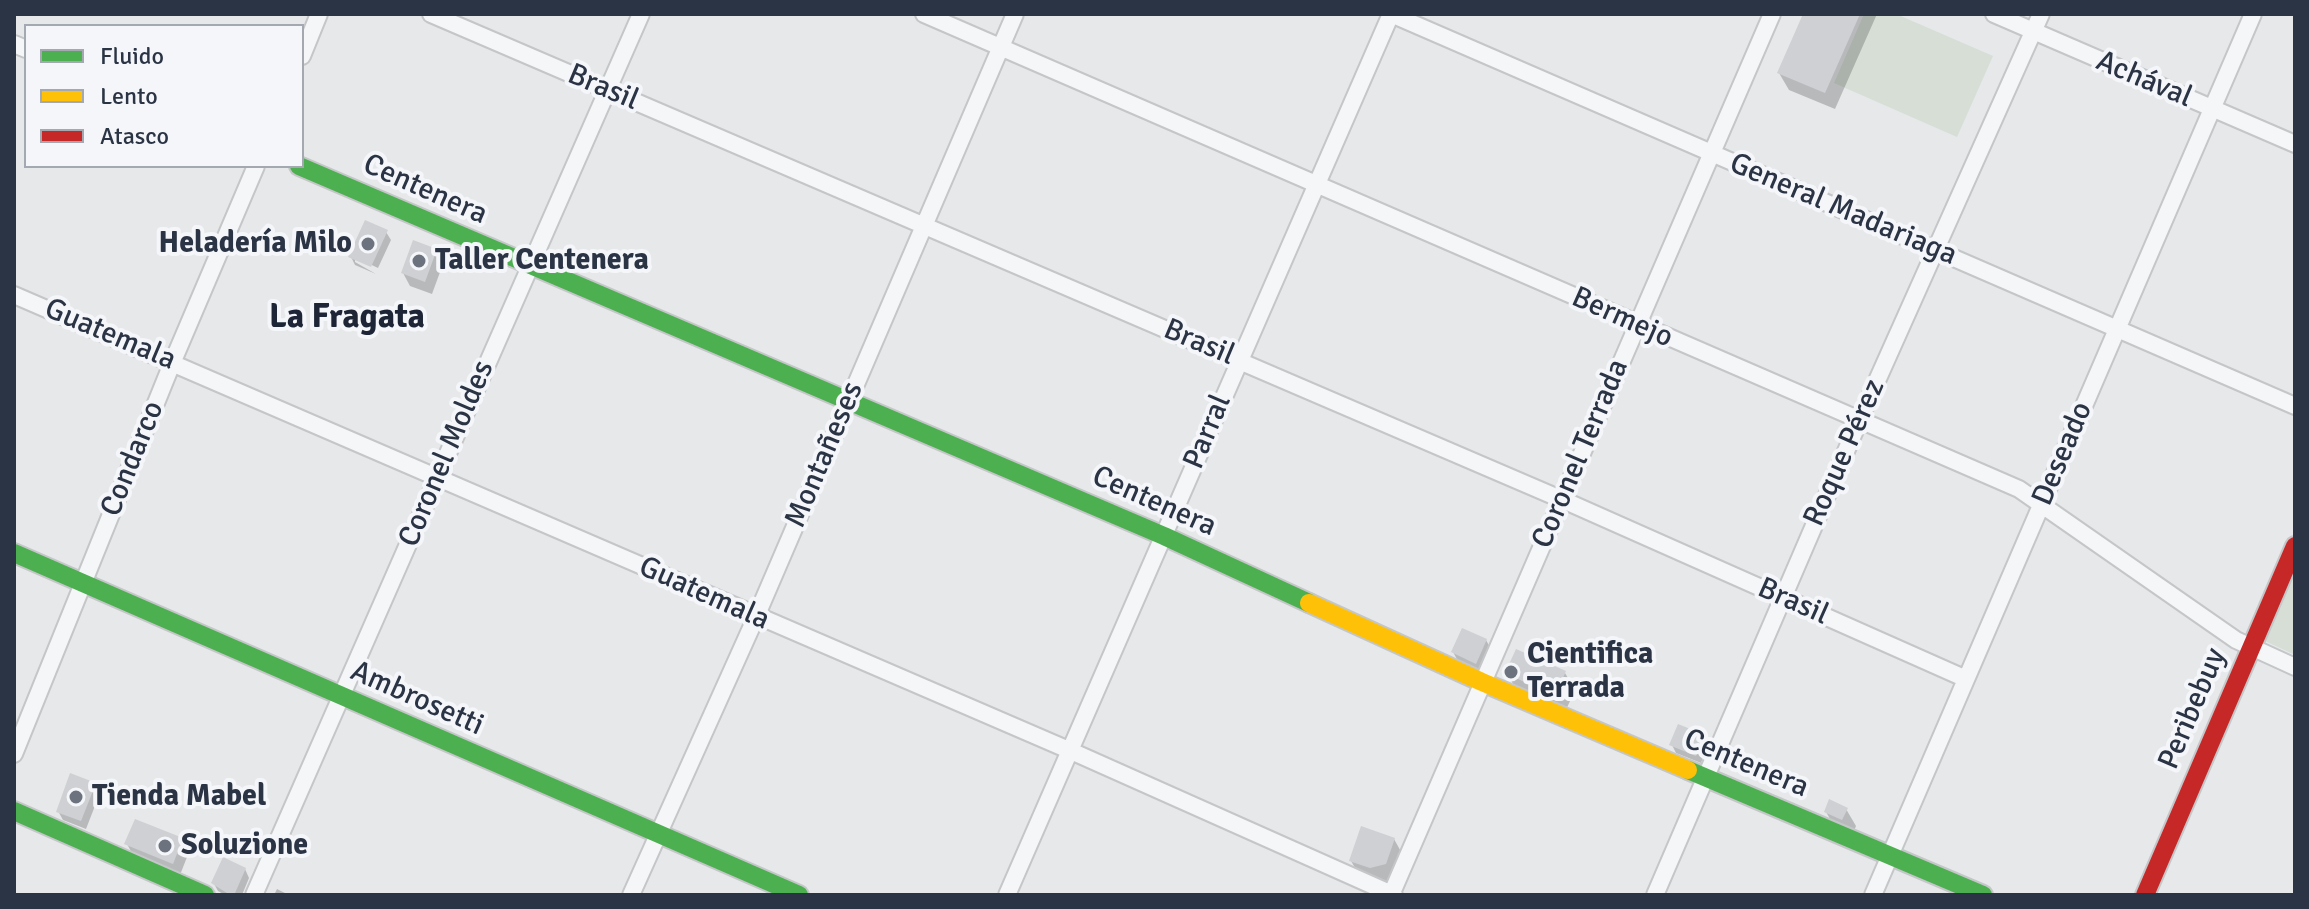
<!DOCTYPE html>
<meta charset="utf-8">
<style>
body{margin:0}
#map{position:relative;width:2309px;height:909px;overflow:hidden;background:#e6e8ea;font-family:Signika,sans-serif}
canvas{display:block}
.frame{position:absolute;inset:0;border:16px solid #2b3445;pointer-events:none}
.legend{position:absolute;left:24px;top:24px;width:280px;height:144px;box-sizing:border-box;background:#f4f6f9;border:2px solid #a4a8b1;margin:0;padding:10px 14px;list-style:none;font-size:24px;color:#2b3445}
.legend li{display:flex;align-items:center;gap:16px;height:40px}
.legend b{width:40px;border:2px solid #a4a8b1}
</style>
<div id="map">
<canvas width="2309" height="909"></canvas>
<div class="frame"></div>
<ul class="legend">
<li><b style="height:10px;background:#4caf50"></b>Fluido</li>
<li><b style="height:10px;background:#ffc107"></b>Lento</li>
<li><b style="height:10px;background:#c62828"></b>Atasco</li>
</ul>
</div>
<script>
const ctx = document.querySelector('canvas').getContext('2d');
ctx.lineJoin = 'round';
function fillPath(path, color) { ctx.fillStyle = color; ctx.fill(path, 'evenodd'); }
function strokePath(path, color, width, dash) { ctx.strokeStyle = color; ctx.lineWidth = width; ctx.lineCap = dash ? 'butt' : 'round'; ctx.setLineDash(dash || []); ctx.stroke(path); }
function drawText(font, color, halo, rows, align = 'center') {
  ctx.font = font + ' Signika,sans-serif'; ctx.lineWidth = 8; ctx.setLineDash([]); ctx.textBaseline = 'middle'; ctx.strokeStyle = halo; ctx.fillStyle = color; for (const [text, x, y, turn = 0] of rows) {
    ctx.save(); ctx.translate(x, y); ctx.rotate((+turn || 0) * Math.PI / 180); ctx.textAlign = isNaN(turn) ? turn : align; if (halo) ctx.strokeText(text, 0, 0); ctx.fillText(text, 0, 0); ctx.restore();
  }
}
fillPath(new Path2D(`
 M1864,14H1896L1993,56L1957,137L1834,83Z
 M2295,571V655L2263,640Z`), '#d6ded6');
fillPath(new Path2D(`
 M1805,14H1877L1835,109L1789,90L1779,73Z
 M386,232L391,240L378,268L355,257V262L376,274L355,265L351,257Z
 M436,251L443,264L432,294L410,286L403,273Z
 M1486,640L1496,658L1486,680L1463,670L1453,652Z
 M1507,673H1565L1575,690L1565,712L1517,691Z
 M1703,737L1708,745L1701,763L1676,753L1672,745Z
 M95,785L100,793L86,829L63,820L58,811Z
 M1846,809L1856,826L1852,836L1836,829L1826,812Z
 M182,839L189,852L180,875L134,857L127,844Z
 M1394,839L1404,857L1395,882L1381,885L1361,878L1351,861Z
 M245,869L249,878L242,895H225L218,891L213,882Z
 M277,889L289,895H274Z`), '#0003');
fillPath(new Path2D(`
 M1803,14H1860L1825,93L1777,73Z
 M365,220L388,230L371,267L348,257Z
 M413,240L437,249L425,282L401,273Z
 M1462,628L1487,639L1476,664L1451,652Z
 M1516,649L1566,671L1555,696L1505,673Z
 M1678,724L1705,735L1696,756L1669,745Z
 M70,773L96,783L81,821L56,812Z
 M1829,799L1848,808L1842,820L1824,812Z
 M135,819L183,838L173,864L124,844Z
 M1361,826L1395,838L1386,864L1370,868L1349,861Z
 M223,857L246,868L235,893H227L211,883Z`), '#ced0d3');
const street = new Path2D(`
 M431,14L1563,500L1964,678
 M924,14L2019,489L2236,640L2295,667
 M1391,14L2295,406
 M1994,14L2295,144
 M14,44L26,49
 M302,56L319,14
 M14,295L1071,751L1394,895
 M14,754L173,361L256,166
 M254,895L641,14
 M631,895L756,617L1015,14
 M1007,895L1391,14
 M1391,895L1772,14
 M1655,895L1859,421L2041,14
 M1873,895L2253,14`);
const fast = new Path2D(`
 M299,166L1164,536L1309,603
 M14,553L799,895
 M1688,770L1983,895
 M14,811L205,895`);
const slow = new Path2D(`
 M1309,603L1482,682L1688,770`);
const jam = new Path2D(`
 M2145,895L2295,546`);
strokePath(street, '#c4c6c8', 20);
strokePath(fast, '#c4c6c8', 22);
strokePath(slow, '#c4c6c8', 22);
strokePath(jam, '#c4c6c8', 22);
strokePath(street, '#f5f6f7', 16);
strokePath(fast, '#4caf50', 18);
strokePath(slow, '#ffc107', 18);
strokePath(jam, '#c62828', 18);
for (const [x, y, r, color] of [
 [368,244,8,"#6c737f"],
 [419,261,8,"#6c737f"],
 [1511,672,8,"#6c737f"],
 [76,797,8,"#6c737f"],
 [165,846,8,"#6c737f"]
]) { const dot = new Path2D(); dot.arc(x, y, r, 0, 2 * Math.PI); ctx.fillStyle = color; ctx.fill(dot); strokePath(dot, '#f4f6f9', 3); }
drawText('30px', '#2b3445', '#f4f6f9', [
 ["Achával",2144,80,23],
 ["Brasil",603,88,23],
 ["Centenera",425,190,24],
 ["General Madariaga",1843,210,23],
 ["Bermejo",1622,318,24],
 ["Guatemala",110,335,23],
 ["Brasil",1199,343,23],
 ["Parral",1208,432,-67],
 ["Roque Pérez",1845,453,-66],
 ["Coronel Moldes",447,454,-67],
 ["Coronel Terrada",1581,454,-67],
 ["Deseado",2063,454,-67],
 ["Montañeses",825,455,-67],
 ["Condarco",133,459,-68],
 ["Centenera",1154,502,24],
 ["Guatemala",704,594,24],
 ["Brasil",1793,602,24],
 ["Ambrosetti",417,699,24],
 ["Peribebuy",2193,709,-67],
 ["Centenera",1746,764,23]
]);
drawText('bold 30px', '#2b3445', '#f4f6f9', [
 ["Heladería Milo",352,244,"right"],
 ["Taller Centenera",435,261],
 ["Cientifica",1527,655],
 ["Terrada",1527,689],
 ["Tienda Mabel",92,797],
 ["Soluzione",181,846]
], 'left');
drawText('bold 34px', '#1d2536', '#f4f6f9', [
 ["La Fragata",347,318]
]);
</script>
